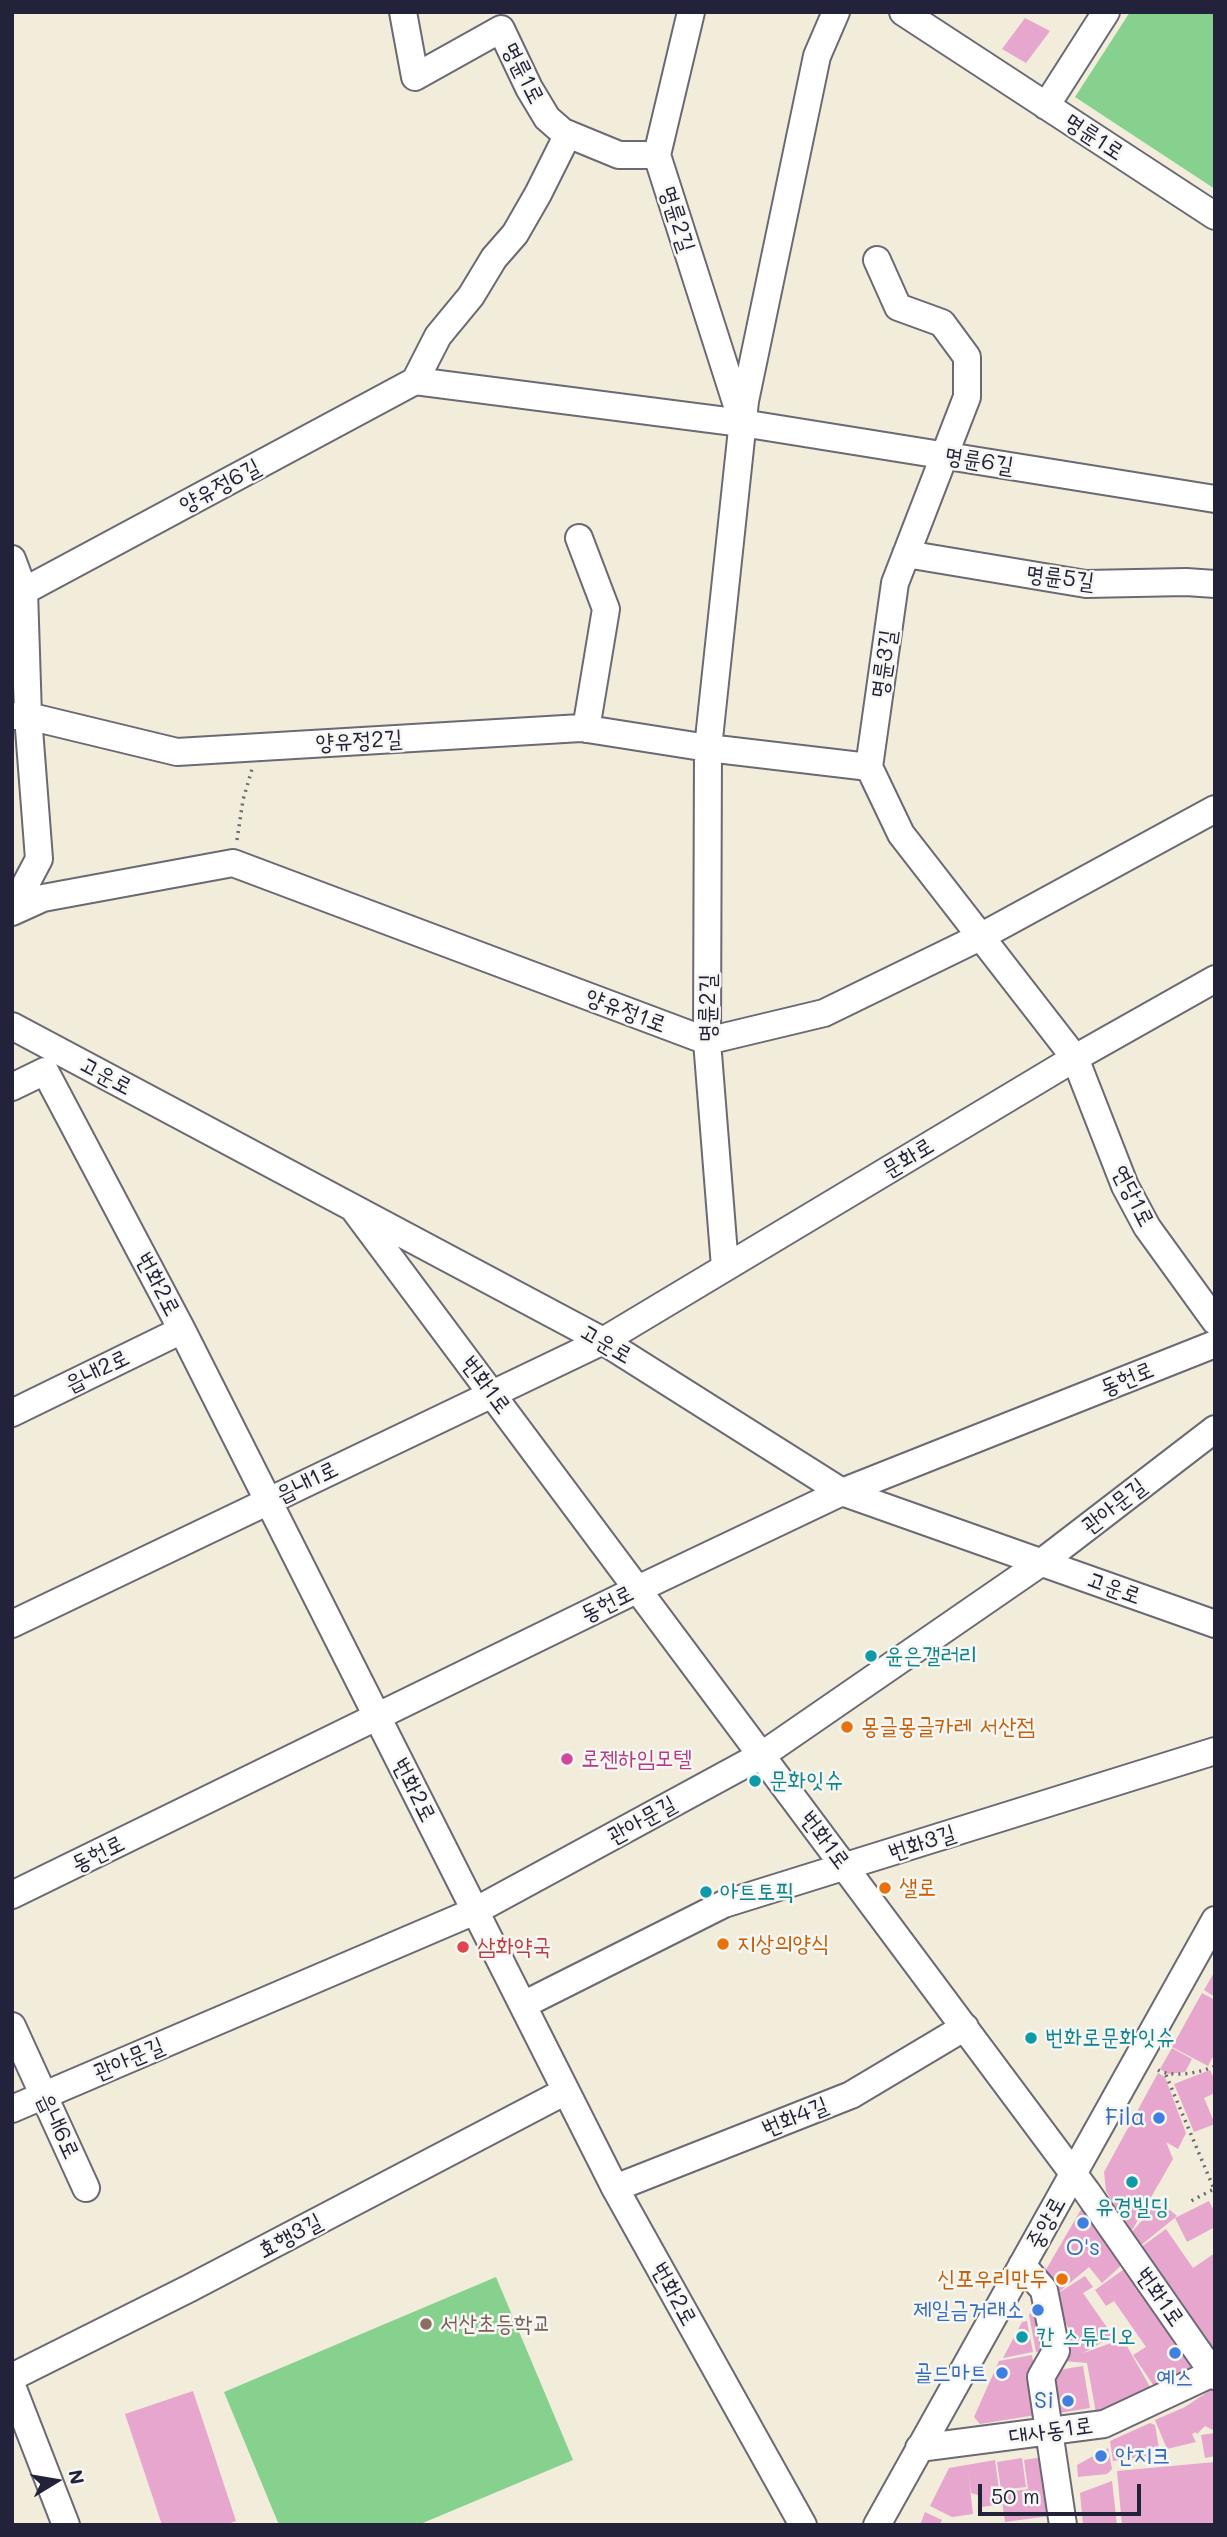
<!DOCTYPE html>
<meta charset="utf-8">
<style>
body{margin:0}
#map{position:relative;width:1227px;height:2537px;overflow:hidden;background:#f2ecda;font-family:Mali,sans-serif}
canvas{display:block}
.frame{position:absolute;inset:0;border:14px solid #22223b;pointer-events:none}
.north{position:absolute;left:21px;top:2446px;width:70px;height:70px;-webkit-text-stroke:5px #f6f6f2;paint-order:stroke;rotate:79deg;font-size:19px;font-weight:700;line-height:28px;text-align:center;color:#22223b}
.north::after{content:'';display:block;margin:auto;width:24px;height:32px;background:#22223b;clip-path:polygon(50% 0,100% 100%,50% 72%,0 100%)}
.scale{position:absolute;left:978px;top:2484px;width:163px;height:32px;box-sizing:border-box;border:4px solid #22223b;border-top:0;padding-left:9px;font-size:21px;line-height:24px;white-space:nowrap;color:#22223b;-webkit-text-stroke:5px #f6f6f2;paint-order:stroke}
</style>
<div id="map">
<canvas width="1227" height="2537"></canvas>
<div class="frame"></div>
<div class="north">N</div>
<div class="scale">50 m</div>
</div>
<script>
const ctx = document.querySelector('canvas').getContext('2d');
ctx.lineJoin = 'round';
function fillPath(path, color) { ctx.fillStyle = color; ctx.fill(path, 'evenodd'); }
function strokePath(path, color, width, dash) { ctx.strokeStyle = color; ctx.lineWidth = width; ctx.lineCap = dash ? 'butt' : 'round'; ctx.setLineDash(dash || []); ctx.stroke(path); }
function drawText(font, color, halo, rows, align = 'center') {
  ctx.font = font + ' Mali,"Poor Story",sans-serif'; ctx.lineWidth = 5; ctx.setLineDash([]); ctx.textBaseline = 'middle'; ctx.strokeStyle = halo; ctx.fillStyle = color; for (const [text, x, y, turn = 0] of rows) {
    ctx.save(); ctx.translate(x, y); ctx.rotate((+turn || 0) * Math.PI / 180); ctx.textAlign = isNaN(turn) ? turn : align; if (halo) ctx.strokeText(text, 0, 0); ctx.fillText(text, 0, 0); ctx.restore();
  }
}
fillPath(new Path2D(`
 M1130,12H1215V189L1075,97Z
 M496,2277L573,2460L418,2525H279L224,2392Z`), '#87d18e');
fillPath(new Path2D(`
 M1025,18L1050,31L1026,63L1002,49Z
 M1215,1971V1997L1204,1990Z
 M1202,1993L1215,2000V2053L1208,2066L1172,2047Z
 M1172,2048L1192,2059L1185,2072L1168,2074L1160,2069Z
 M1210,2070L1215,2081V2093L1204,2098L1215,2124L1194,2132L1174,2084Z
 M1158,2073L1165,2077L1186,2133L1178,2149L1166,2142L1173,2159L1131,2232L1106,2191L1104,2172Z
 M1159,2201L1177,2216L1140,2246L1131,2233Z
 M1209,2201L1215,2213V2227L1187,2242L1175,2218Z
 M1083,2206L1124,2263L1102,2283L1089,2267L1053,2297L1040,2280Z
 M1166,2229L1193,2268L1215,2253V2353L1141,2247Z
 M1127,2267L1191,2360L1189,2371L1158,2392L1133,2355L1146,2347L1114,2301L1106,2306L1095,2290Z
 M1085,2276L1093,2287L1083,2293L1113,2336L1083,2353L1123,2339L1154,2394L1096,2413L1087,2363L1062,2361L1059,2344L1072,2333L1049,2299Z
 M1042,2292L1052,2349L1036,2352L1029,2315Z
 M1027,2321L1033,2352L1003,2358L1022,2322Z
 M1032,2355L1042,2414L980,2424L974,2417L999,2361Z
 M1083,2366L1090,2408L1053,2414L1046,2372Z
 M1212,2389L1215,2390V2431L1205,2426L1197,2434L1196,2432L1192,2434L1196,2442L1167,2449L1155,2420L1185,2407Z
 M193,2391L236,2521L225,2525H162L125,2414Z
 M1150,2423L1155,2425L1160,2454L1113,2461L1110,2441Z
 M1215,2433V2456L1205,2458L1201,2435Z
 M1108,2448L1112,2469L1107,2474L1078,2477L1077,2465Z
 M1049,2456L1057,2515L1005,2522L1001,2493L1028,2489L1024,2460Z
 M1022,2458L1026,2487L1001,2490L997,2462Z
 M995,2460L1001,2504L982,2507L978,2495L971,2493L968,2471L973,2514L952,2517L930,2506L949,2468Z
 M1215,2462V2525H1122L1117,2471Z
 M1112,2481L1117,2525H1083L1080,2493Z
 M925,2512L942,2520L940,2525H920Z`), '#e6a6cd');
const minor = new Path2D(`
 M403,12L415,77L501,29L529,88L547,118L563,132L619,155H657
 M691,12L657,155L741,418
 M903,12L1215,216
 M1046,106L1106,12
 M877,260L898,307L942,323L967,357V397L895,583L869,767L901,834L1075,1058L1125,1186L1147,1227L1215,1321
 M415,381L438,336L471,296L494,258L515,234L538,194L568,134
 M579,538L606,609L586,729
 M906,554L1086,584L1186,582L1215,584
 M12,559L24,591L28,716L39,859L12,910
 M24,591L415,381L742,423L1215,499
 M12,716H28L177,752L581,728L708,748L869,767
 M12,912L43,898L233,863L707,1041L824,1013L980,937L1215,809
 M12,1026L603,1341L842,1492L1215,1624
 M45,1071L182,1330L615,2188L803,2525
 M12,1087L45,1071
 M353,1208L1087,2192L1215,2376
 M725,1267L707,1041L708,748L745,401L817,56L836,12
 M12,1413L182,1330
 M12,1624L603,1341L1075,1058L1215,979
 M12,1895L638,1589L842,1492L1215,1344
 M523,2005L724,1904L1215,1751
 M12,2026L86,2188
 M12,2109L475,1911L762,1755L1042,1562L1215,1429
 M615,2188L851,2095L965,2027
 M1022,2265L1044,2290L1056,2351L1041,2377L1063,2525
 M12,2377L190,2288L566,2091
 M12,2386L66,2525
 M919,2448L1104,2424L1215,2372
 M877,2525L1215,1920`);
strokePath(minor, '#6b6973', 30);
strokePath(new Path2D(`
 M237,840L243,800L252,769
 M1158,2070C1172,2078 1200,2073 1215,2066
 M1166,2075L1214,2189L1191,2201`), '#6b6973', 3.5, [2, 5]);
strokePath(minor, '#fff', 26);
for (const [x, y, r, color] of [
 [871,1656,7,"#0f9aa8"],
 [847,1727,7,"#e8710a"],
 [567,1759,7,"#d1479c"],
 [755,1781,7,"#0f9aa8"],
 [885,1888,7,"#e8710a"],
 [706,1892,7,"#0f9aa8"],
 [723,1944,7,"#e8710a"],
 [463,1947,7,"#e0444e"],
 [1031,2038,7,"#0f9aa8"],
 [1159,2118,7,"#3f7fe0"],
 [1132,2182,7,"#0f9aa8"],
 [1083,2223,7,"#3f7fe0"],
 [1062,2279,7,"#e8710a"],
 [1038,2310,7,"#3f7fe0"],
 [426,2324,7,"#8d6e63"],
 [1022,2337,7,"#0f9aa8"],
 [1175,2353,7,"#3f7fe0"],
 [1002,2373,7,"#3f7fe0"],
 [1068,2401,7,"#3f7fe0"],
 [1101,2456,7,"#3f7fe0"]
]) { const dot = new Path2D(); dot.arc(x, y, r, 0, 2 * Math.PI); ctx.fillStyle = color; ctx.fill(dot); strokePath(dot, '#f6f6f2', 2.5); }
drawText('23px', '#22223b', '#f6f6f2', [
 ["명륜1로",523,73,63],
 ["명륜1로",1094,137,33],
 ["명륜2길",677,219,72],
 ["명륜6길",979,461,9],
 ["양유정6길",220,486,-28],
 ["명륜5길",1060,578,7],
 ["명륜3길",884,664,-82],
 ["양유정2길",359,741,-3],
 ["명륜2길",708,1008,-90],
 ["양유정1로",626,1011,21],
 ["고운로",106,1076,28],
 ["문화로",908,1158,-31],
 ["연당1로",1133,1196,63],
 ["번화2로",158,1284,62],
 ["고운로",606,1344,30],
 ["읍내2로",97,1371,-26],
 ["동헌로",1127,1379,-22],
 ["번화1로",486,1385,53],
 ["읍내1로",307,1482,-26],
 ["관아문길",1114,1506,-38],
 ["고운로",1114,1588,20],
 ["동헌로",607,1604,-26],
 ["번화2로",414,1790,63],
 ["관아문길",642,1820,-29],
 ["번화1로",825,1840,53],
 ["번화3길",922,1843,-18],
 ["동헌로",98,1854,-26],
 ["관아문길",129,2059,-23],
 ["번화4길",795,2117,-22],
 ["읍내6로",58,2126,65],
 ["중앙로",1046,2223,-61],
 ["효행3길",290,2236,-28],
 ["번화2로",674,2294,61],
 ["번화1로",1160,2297,55],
 ["대사동1로",1051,2431,-8]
]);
drawText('23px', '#0d838f', '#f6f6f2', [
 ["윤은갤러리",885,1656],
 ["문화잇슈",769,1781],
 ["아트토픽",720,1892],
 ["번화로문화잇슈",1045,2038],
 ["유경빌딩",1132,2207,"center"],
 ["칸 스튜디오",1036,2337]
], 'left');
drawText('23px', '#c56008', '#f6f6f2', [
 ["몽글몽글카레 서산점",861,1727],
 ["샐로",899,1888],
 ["지상의양식",737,1944],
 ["신포우리만두",1048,2279,"right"]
], 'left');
drawText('23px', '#b23c85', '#f6f6f2', [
 ["로젠하임모텔",581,1759]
], 'left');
drawText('23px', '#be3a42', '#f6f6f2', [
 ["삼화약국",477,1947]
], 'left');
drawText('23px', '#366cbe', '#f6f6f2', [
 ["Fila",1145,2118],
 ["O's",1083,2248,"center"],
 ["제일금거래소",1024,2310],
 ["골드마트",988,2373],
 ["예스",1175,2378,"center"],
 ["Si",1054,2401],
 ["안지크",1115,2456,"left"]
], 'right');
drawText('23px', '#785e54', '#f6f6f2', [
 ["서산초등학교",440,2324]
], 'left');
</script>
